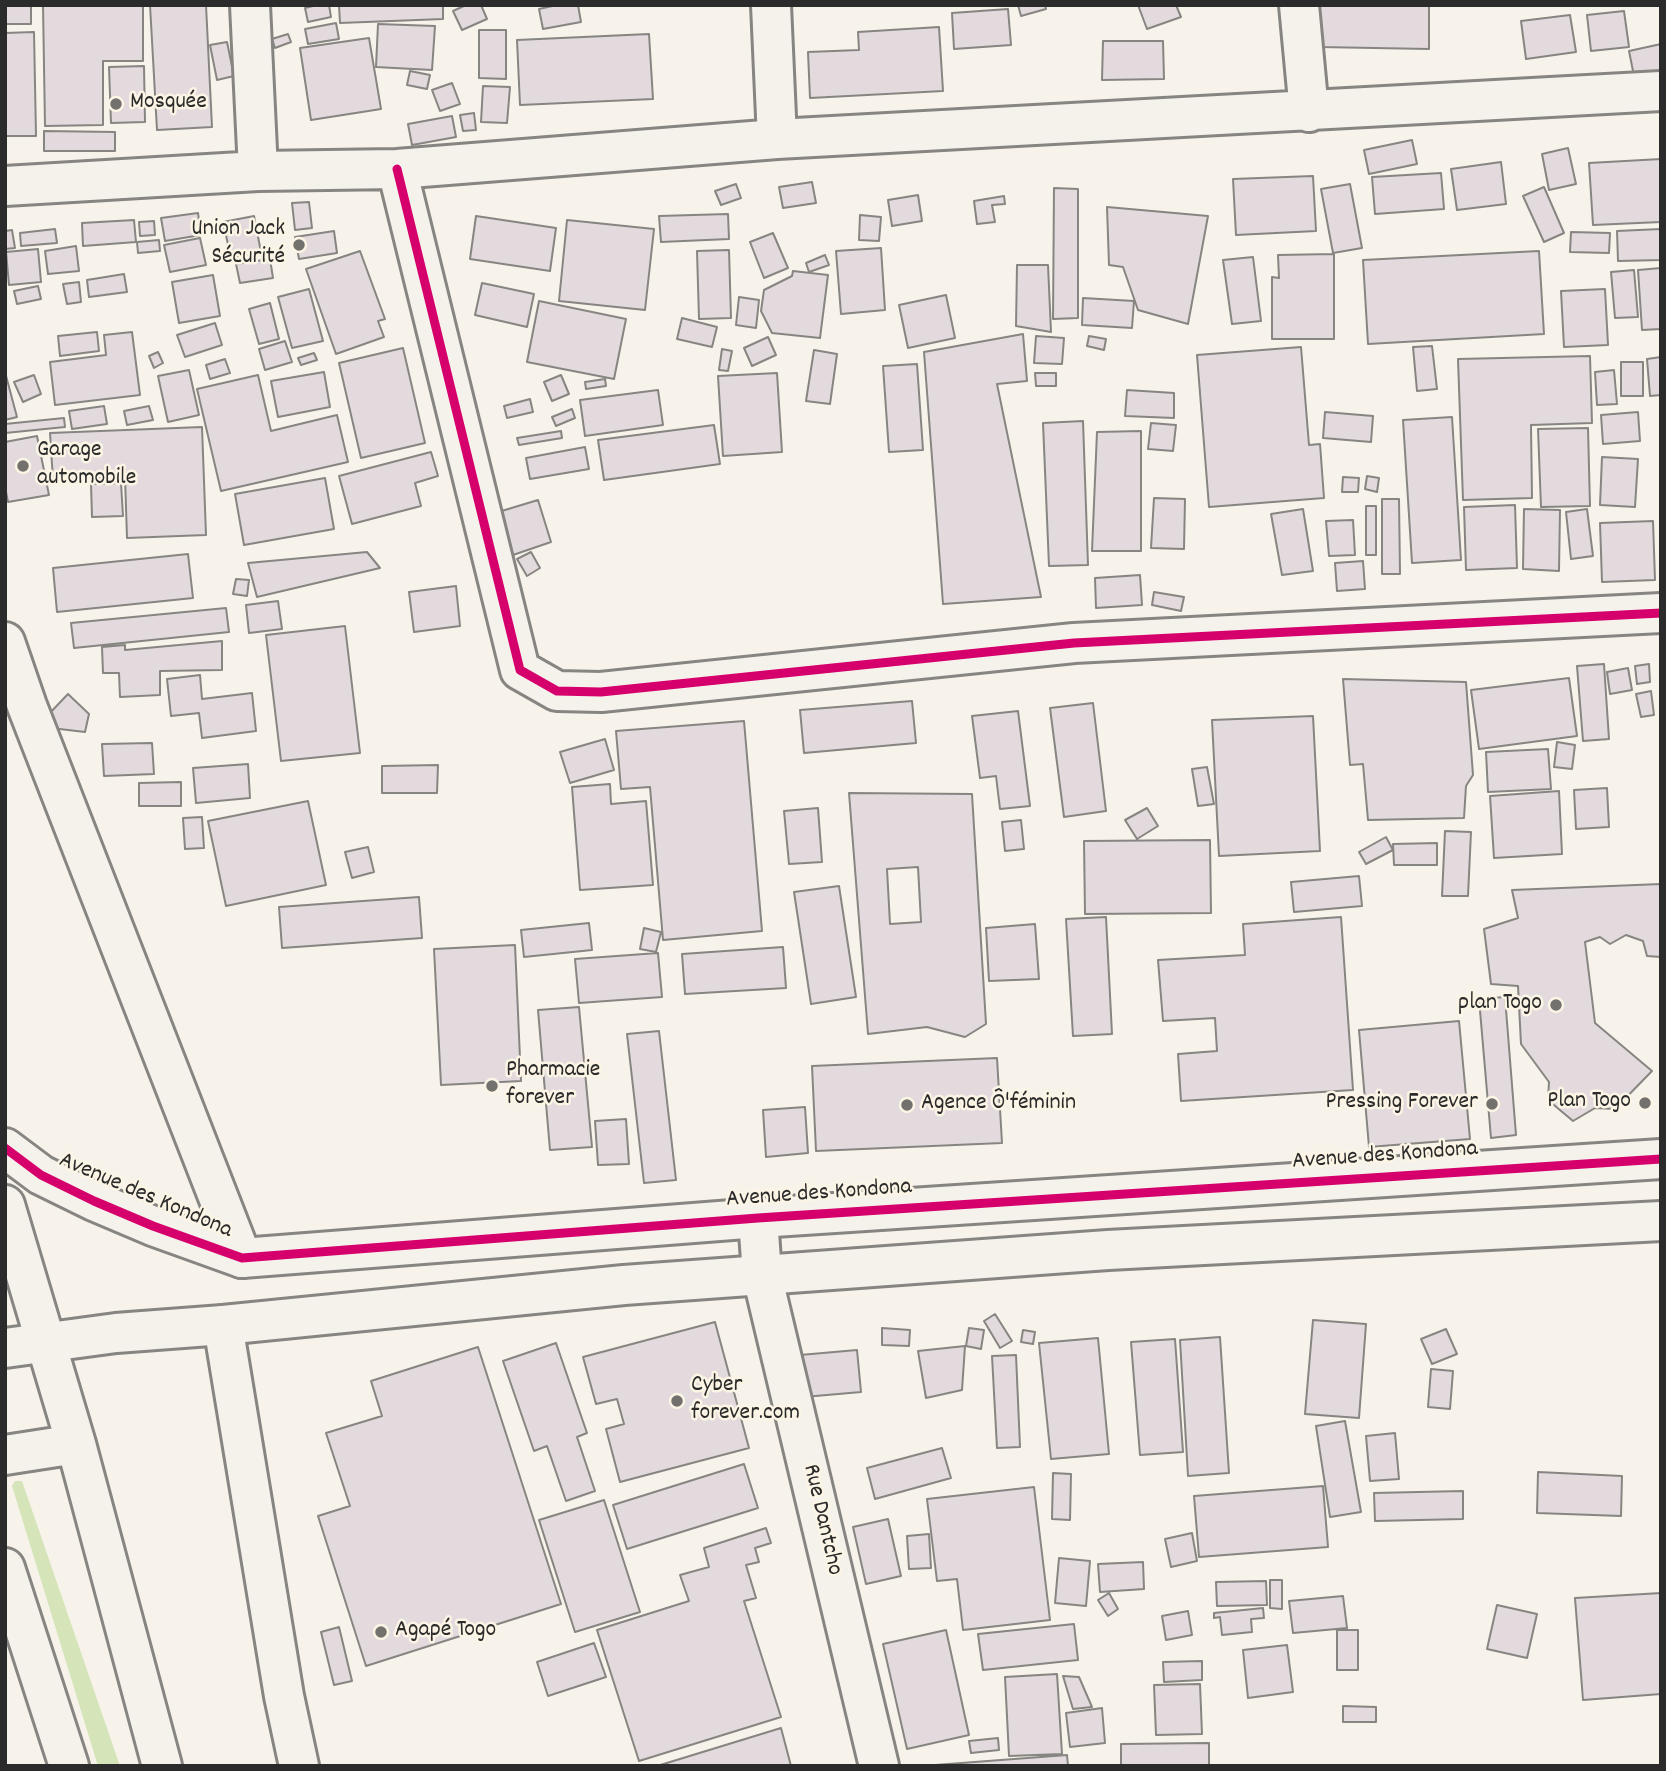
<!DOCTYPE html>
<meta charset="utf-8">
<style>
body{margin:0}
#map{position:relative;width:1666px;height:1771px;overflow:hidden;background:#f7f3ea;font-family:Dekko,sans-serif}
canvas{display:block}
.frame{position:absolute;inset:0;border:7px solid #2b2b2b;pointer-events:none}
</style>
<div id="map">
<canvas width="1666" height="1771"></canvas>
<div class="frame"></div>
</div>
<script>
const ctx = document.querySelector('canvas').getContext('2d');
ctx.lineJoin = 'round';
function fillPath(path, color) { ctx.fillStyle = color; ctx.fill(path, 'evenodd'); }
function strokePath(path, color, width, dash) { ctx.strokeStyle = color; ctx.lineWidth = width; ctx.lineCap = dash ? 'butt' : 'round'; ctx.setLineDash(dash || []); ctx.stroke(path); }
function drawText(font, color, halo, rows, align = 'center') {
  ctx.font = font + ' Dekko,sans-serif'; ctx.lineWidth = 5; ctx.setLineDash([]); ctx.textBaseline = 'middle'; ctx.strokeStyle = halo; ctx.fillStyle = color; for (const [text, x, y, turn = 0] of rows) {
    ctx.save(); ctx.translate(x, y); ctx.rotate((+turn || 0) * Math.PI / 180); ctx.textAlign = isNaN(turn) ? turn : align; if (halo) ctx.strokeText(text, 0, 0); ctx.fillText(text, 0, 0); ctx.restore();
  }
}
fillPath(new Path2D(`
 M15,1481H22L120,1766H98L12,1486Z`), '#d5e4b9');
const building = new Path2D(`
 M5,5H31V24H5Z
 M43,5H143V61H103V125L45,126Z
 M150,5H206L212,127L157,130Z
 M317,5H329L331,17L308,22L305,8Z
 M339,5H443V19L340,23Z
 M466,5H481L487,19L462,30L453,11Z
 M557,5H578L581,22L543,29L539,9Z
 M1018,5H1045L1046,9L1021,16Z
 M1138,5H1176L1181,17L1147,29Z
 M1320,5H1429V49L1320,47Z
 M1008,9L1011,45L954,49L952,13Z
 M1624,11L1629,47L1591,51L1587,15Z
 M1570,15L1576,52L1526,59L1521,21Z
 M336,23L339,39L308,44L305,29Z
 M378,24L435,26L432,70L376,67Z
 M939,27L943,91L810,98L808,52L859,50L858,32Z
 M479,30H506V79L479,78Z
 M34,32L36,136H5V33Z
 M288,34L291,42L275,48L272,39Z
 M649,34L653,99L520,105L517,40Z
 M369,38L381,109L311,120L300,48Z
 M1103,41H1163L1164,79L1102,80Z
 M227,42L234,76L217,80L210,45Z
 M1661,44V71L1634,76L1629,51Z
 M144,66L145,122L111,123L109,67Z
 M410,71L430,75L427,89L407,85Z
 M452,83L460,104L440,111L432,90Z
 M483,86L510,87L507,123L481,122Z
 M474,113L476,130L463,131L460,115Z
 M452,116L456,137L412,145L408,124Z
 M44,131L115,132V151H44Z
 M1412,140L1417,164L1369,174L1364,150Z
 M1568,148L1576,184L1549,190L1542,154Z
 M1661,159V222L1593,225L1589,163Z
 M1501,162L1506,204L1457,210L1451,169Z
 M1441,173L1444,209L1375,214L1372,177Z
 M1313,176L1316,231L1236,235L1233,179Z
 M812,182L816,203L783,208L779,187Z
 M736,184L741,198L721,205L715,191Z
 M1350,184L1362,248L1333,253L1321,189Z
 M1544,187L1564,233L1544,242L1523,196Z
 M1054,188L1078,189V318L1053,319Z
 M918,195L922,221L892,226L888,200Z
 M1004,196L1005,204L992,205L995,222L977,224L974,201Z
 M309,202L312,228L295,230L292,203Z
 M1107,207L1208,216L1188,324L1138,310L1123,267L1109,265Z
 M198,213L201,235L165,241L161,218Z
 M728,214L729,239L661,242L659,216Z
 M860,215L881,217L879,241L859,240Z
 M254,216L261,252L231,258L223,222Z
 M476,216L556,228L550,271L470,259Z
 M134,220L136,242L83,246L82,223Z
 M567,220L654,229L645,310L559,301Z
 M154,221L155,235L140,236L139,222Z
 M55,229L57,243L21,246L20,233Z
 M1661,229V260L1618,261L1617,231Z
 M12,230L15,248L5,249V231Z
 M334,231L337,253L299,259L295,237Z
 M1571,232L1610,233L1609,253L1570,252Z
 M773,233L788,268L764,278L750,242Z
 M200,238L206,265L170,272L164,245Z
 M159,240L160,251L138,253L137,242Z
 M76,246L79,271L48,274L45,251Z
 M881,248L885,310L841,314L836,251Z
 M38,249L41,282L9,285L6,252Z
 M729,250L731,318L699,319L697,251Z
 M360,251L385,319L378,321L384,337L336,354L306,269Z
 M1539,251L1544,334L1368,344L1363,260Z
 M1334,254V339H1272V277L1279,278L1278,255Z
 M825,255L829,265L809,272L806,263Z
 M1253,257L1261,321L1232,324L1223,260Z
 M270,259L273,278L240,283L236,264Z
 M1017,265H1048L1051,332L1016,326Z
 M1661,268V329L1642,330L1638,270Z
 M1634,270L1638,317L1615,318L1611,272Z
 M793,271L828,275L820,338L772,333L761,311L764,290L792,276Z
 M124,274L127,292L89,297L87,280Z
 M213,275L220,316L179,323L172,282Z
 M79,282L81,302L67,304L63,284Z
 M482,283L534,294L527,327L475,315Z
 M38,286L41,299L17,304L14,291Z
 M309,289L323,341L292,348L278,297Z
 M1605,289L1608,345L1564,347L1561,291Z
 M946,295L955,338L908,348L899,305Z
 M739,297L759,300L756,328L736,325Z
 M1083,298L1134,301L1132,328L1082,325Z
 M539,301L626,319L614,379L527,362Z
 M270,303L279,339L259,344L249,309Z
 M682,318L717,327L712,347L677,339Z
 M215,323L222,345L185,357L177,335Z
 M97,332L99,351L60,356L58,336Z
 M132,332L140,395L55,405L50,362L106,355L104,335Z
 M1023,334L1027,381L997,384L1041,597L943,604L924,352Z
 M1036,336L1064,338L1062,364L1034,363Z
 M1089,336L1106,339L1104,350L1087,346Z
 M768,337L776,355L752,366L744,348Z
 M285,341L292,362L265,370L259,349Z
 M1432,346L1437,389L1417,391L1413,347Z
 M1301,347L1309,445L1320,444L1324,498L1209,507L1197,355Z
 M403,348L425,443L361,458L339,363Z
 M722,349L732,351L728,371L719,370Z
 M814,350L837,354L830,404L806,401Z
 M158,352L163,363L154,368L149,356Z
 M314,353L317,360L301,365L298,358Z
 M1590,356L1592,423L1531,425L1532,498L1463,500L1458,359Z
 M1661,357V395L1650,396L1647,359Z
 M225,359L230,373L210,379L206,365Z
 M1621,362H1643V396H1621Z
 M917,364L923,450L889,452L883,366Z
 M189,370L199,415L168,422L158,376Z
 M1614,370L1617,404L1597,405L1595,372Z
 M5,372L17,417L5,420Z
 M324,372L330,407L278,417L271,381Z
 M777,373L782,452L723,456L718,376Z
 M1035,373H1056V386H1036Z
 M34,375L41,394L23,402L14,382Z
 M258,375L271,431L337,415L348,462L221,491L197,389Z
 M561,375L569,394L552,401L544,382Z
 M605,379L606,386L586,389L585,382Z
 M658,390L663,425L585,436L580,400Z
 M1127,390L1174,393V418L1125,416Z
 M530,399L533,412L507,418L504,406Z
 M104,406L107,424L72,429L69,411Z
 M149,406L153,420L127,425L124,411Z
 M572,409L575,418L556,426L552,417Z
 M1325,412L1373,416L1371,442L1323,438Z
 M1638,412L1640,441L1603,444L1601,415Z
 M1452,417L1461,560L1412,563L1403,420Z
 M64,418L65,427L5,433V424Z
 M1083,421L1088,565L1049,566L1043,423Z
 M1151,423L1176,425L1173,451L1148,449Z
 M714,425L720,464L604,480L598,440Z
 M202,427L206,535L127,538L125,477L53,480L50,433Z
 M1588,428L1590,506L1541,507L1538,429Z
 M561,431L562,438L519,445L517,438Z
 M1141,431V551H1092L1097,432Z
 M37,436L49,495L8,502L5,487V442Z
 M585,447L589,469L530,479L526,458Z
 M431,452L438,476L415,483L421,506L352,524L339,476Z
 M1602,457L1638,459L1635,507L1600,505Z
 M1367,476L1379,478L1377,492L1365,489Z
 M1343,477L1359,478L1358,492H1342Z
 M325,478L334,529L244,545L235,494Z
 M121,483L123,516L92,517L91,484Z
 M1154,498L1185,499L1184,549L1151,548Z
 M1382,499H1399L1400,574H1382Z
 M538,500L551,542L510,556L495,513Z
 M1515,505L1517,568L1466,570L1464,507Z
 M1366,506H1376V555H1366Z
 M1303,509L1313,571L1282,575L1271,514Z
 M1524,509L1560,510L1559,571L1523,569Z
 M1587,509L1593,556L1571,559L1566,512Z
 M1353,520L1355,555L1329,556L1326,521Z
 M1653,521L1655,580L1602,582L1600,523Z
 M367,552L380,568L257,597L248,563Z
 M531,552L540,568L527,576L517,559Z
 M188,554L193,598L57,612L53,568Z
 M1363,561L1365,589L1337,591L1335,563Z
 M1140,575L1142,605L1096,608L1095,578Z
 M236,579L249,580L247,596L233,594Z
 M456,586L460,626L414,632L409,592Z
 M1154,592L1184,597L1181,611L1152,605Z
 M278,601L282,629L249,633L246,605Z
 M226,608L229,632L74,648L71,623Z
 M345,626L360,753L281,761L266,635Z
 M222,641V670L160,671V695L120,697L119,673H103L102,647L125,645V650Z
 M1604,664L1609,739L1583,741L1577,666Z
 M1649,664L1650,682L1637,684L1635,666Z
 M1628,668L1632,690L1610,694L1607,672Z
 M200,675L202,699L252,693L256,731L202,738L199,713L171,716L167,679Z
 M1569,678L1577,736L1479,749L1471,690Z
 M1343,679L1466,682L1473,775L1466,786L1464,818L1368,820L1363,764L1350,765Z
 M1651,691L1654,715L1641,717L1636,694Z
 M68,694L89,714L85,732L51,728L47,716Z
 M912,701L916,743L804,753L800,710Z
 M1093,703L1106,811L1064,817L1050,708Z
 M1018,711L1030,806L1000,809L996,776L980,778L972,716Z
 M1313,716L1320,851L1219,856L1212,720Z
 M744,721L762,931L663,940L650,787L621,789L616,731Z
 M605,739L614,770L570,783L560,752Z
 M1557,742L1575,745L1572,769L1554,767Z
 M152,743L154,774L104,776L102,744Z
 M1548,749L1551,789L1488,792L1486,752Z
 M248,764L250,798L196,803L193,768Z
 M438,765L437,793H382V766Z
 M1207,767L1214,804L1198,806L1192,769Z
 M181,782V806H139V783Z
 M610,784L611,804L646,801L653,885L580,890L572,787Z
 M1607,788L1609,827L1576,829L1574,790Z
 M1559,791L1562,854L1494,858L1490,796Z
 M849,793L972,794L986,1024L965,1037L927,1027L868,1034ZM918,867L921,922L890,924L887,869Z
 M308,801L326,885L226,906L208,821Z
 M818,808L822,862L789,864L784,811Z
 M1147,808L1158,826L1137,839L1125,820Z
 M202,817L204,848L185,849L183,818Z
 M1021,820L1024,849L1005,851L1002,822Z
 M1445,831L1471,832L1468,896H1442Z
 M1386,837L1393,850L1366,864L1359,852Z
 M1210,840L1211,913L1085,914L1084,841Z
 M1437,843V865H1394L1393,844Z
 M368,847L374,872L352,878L345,852Z
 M1359,876L1362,906L1294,912L1291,882Z
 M1661,884V957L1647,956L1643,941L1626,935L1610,944L1600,937L1585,942L1595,1023L1652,1071L1615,1109L1595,1108L1573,1121L1548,1100L1549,1082L1521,1044L1518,986L1491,984L1484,929L1518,918L1512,890Z
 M839,886L856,997L811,1004L794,892Z
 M419,897L422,938L282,948L279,907Z
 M1106,917L1112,1034L1073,1036L1066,919Z
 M1341,917L1353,1090L1181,1101L1178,1054L1217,1051L1215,1018L1163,1021L1158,960L1245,955L1243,924Z
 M589,923L592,950L524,957L521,930Z
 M1035,924L1039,979L989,981L986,928Z
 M644,928L661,932L656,952L640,949Z
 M515,945L521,1081L441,1085L434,949Z
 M783,947L786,988L685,994L682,954Z
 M658,953L662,997L579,1003L575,959Z
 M1505,997L1516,1135L1491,1138L1479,999Z
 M579,1007L592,1147L550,1150L538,1010Z
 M1459,1021L1470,1139L1369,1147L1359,1030Z
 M659,1031L676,1180L644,1183L627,1034Z
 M997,1058L1002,1143L816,1151L812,1066Z
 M805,1107L808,1153L766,1157L763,1110Z
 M626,1119L629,1164L598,1165L595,1121Z
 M995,1314L1012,1341L1000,1348L984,1321Z
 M1313,1320L1366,1324L1359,1418L1305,1414Z
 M715,1322L749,1448L620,1482L606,1429L624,1424L617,1399L596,1404L583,1357Z
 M882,1328L910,1330L909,1346L882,1345Z
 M969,1328L984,1330L981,1349L966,1346Z
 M1446,1329L1457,1354L1432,1364L1421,1339Z
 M1023,1330L1035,1332L1033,1344L1021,1342Z
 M1220,1337L1229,1473L1188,1476L1180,1340Z
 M1098,1338L1109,1454L1051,1459L1039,1343Z
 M1175,1339L1183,1452L1140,1455L1131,1342Z
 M556,1343L587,1433L577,1437L595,1491L566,1501L547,1446L534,1451L503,1361Z
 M965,1346L962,1390L926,1398L918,1351Z
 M478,1347L561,1604L366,1666L318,1516L350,1506L326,1433L382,1416L371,1381Z
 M857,1350L861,1392L804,1397L800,1355Z
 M1016,1355L1020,1447L997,1448L992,1356Z
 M1431,1369L1453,1371L1450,1409L1428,1407Z
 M1345,1421L1361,1512L1330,1517L1316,1426Z
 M1395,1433L1399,1479L1370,1481L1366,1436Z
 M942,1448L951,1478L875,1499L867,1468Z
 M744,1464L758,1508L627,1549L613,1505Z
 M1538,1472L1622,1476L1621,1516L1537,1513Z
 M1053,1473L1071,1474L1070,1520L1052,1519Z
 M1323,1486L1328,1547L1199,1557L1194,1496Z
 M1034,1487L1050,1620L963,1630L957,1579L937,1581L927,1499Z
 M1463,1491V1519L1375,1521L1374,1493Z
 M604,1500L640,1612L575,1632L539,1520Z
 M888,1519L901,1576L866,1584L853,1527Z
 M766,1528L771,1543L755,1548L759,1562L746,1565L756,1598L744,1601L781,1717L639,1761L597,1630L689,1601L680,1575L709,1567L704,1548Z
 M1192,1533L1197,1561L1171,1567L1165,1539Z
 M929,1534L931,1568L909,1569L907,1536Z
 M1059,1558L1090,1561L1086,1606L1055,1603Z
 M1143,1562L1144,1589L1100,1592L1098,1564Z
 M1270,1580H1282V1609L1270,1608Z
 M1266,1581L1267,1605L1217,1606L1216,1582Z
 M1109,1593L1118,1609L1108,1616L1098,1600Z
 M1661,1593V1694L1583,1700L1575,1598Z
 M1343,1596L1347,1628L1293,1633L1289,1601Z
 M1497,1605L1537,1614L1527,1658L1487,1649Z
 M1263,1608L1264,1618L1251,1619L1252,1632L1222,1635L1220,1617L1214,1618V1613Z
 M1188,1611L1192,1635L1166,1640L1162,1616Z
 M1074,1624L1078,1660L983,1670L978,1634Z
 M339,1627L352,1681L334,1685L321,1632Z
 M946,1630L969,1735L907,1749L883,1644Z
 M1337,1630H1358V1670H1337Z
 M594,1643L606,1677L548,1696L537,1662Z
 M1287,1645L1293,1692L1248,1698L1243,1650Z
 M1202,1661V1680L1164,1682L1163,1662Z
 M1057,1674L1062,1754L1009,1756L1005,1677Z
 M1063,1676L1079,1677L1092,1707L1073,1709Z
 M1200,1684L1202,1734L1156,1735L1154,1685Z
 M1343,1706L1376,1707V1722H1343Z
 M1102,1708L1105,1743L1070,1747L1066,1713Z
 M781,1728L791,1766H657Z
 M998,1738L999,1750L971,1753L969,1741Z
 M1209,1743V1766H1121V1744Z
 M1067,1755L1068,1766H935V1765Z`);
fillPath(building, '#e3dade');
strokePath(building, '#878581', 2);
const street = new Path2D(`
 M250,5L258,171
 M771,5L777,139
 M1299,5L1309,112
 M397,169L520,670L557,691L601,692L1074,643L1661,613
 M5,186L258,171L397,169L777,139L1661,91
 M5,642L27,706L242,1258
 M758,1218L762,1275L879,1766
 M223,1325L284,1696L299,1766`);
const secondary = new Path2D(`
 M5,1148L41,1175L94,1201L153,1226L242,1258L758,1218L1661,1159
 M5,1348L116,1333L223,1325L624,1285L1108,1250L1661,1221`);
const highway = new Path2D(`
 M5,1205L76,1444L162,1766
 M5,1455L76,1444
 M5,1568L69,1766`);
strokePath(street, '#878581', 44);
strokePath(secondary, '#878581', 44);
strokePath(highway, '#878581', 44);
strokePath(street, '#f5f2ec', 38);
strokePath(secondary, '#f5f2ec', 38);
strokePath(highway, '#f5f2ec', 38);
strokePath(new Path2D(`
 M397,169L520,670L557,691L601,692L1074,643L1661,613
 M5,1148L41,1175L94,1201L153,1226L242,1258L758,1218L1661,1159`), '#d6006c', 9);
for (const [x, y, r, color] of [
 [116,104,7,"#72716e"],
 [299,245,7,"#72716e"],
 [23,466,7,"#72716e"],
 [1556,1005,7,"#72716e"],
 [492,1086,7,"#72716e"],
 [1645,1103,7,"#72716e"],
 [1492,1104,7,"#72716e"],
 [907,1105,7,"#72716e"],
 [677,1401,7,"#72716e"],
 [381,1632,7,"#72716e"]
]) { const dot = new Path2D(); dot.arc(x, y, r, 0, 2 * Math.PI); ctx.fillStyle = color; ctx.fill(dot); strokePath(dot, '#fcf5e5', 2.5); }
drawText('24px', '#2b2b2b', '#fcf5e5', [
 ["Mosquée",130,104],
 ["Union Jack",285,231,"right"],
 ["Sécurité",285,259,"right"],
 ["Garage",37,452],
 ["automobile",37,480],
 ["plan Togo",1542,1005,"right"],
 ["Pharmacie",506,1072],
 ["forever",506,1100],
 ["Plan Togo",1631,1103,"right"],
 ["Pressing Forever",1478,1104,"right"],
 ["Agence Ô'féminin",921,1105],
 ["Cyber",691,1387],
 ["forever.com",691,1415],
 ["Agapé Togo",395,1632]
], 'left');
drawText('24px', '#2b2b2b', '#fcf5e5', [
 ["Avenue des Kondona",1385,1157,-4],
 ["Avenue des Kondona",819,1195,-4],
 ["Avenue des Kondona",145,1197,23],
 ["Rue Dantcho",821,1520,77]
]);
</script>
